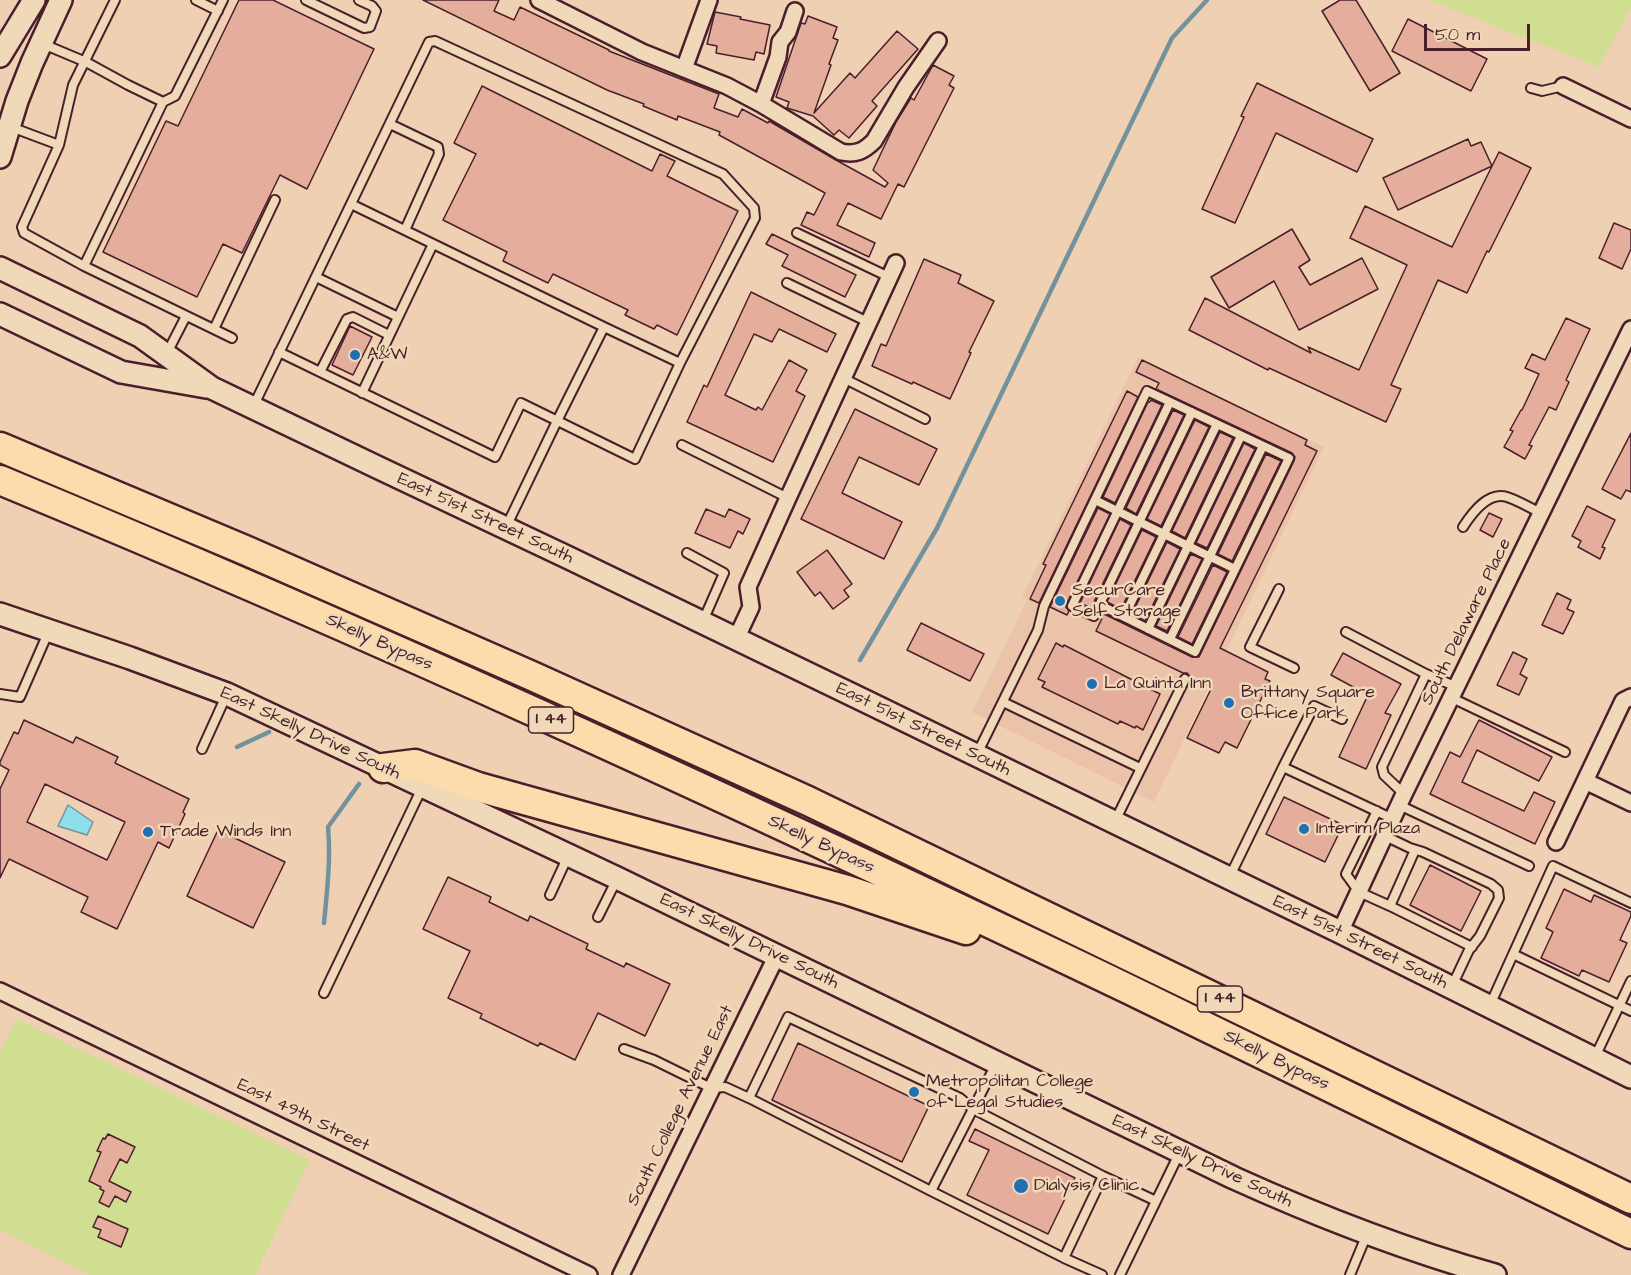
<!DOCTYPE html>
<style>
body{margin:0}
#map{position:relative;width:1631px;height:1275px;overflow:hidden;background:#f0d0b3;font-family:"Architects Daughter",sans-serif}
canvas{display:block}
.scale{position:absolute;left:1424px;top:24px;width:106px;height:27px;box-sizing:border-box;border:3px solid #4a1f2b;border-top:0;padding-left:8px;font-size:18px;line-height:21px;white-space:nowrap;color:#4a1f2b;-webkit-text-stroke:4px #efd9b8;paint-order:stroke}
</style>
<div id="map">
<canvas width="1631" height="1275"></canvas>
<div class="scale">50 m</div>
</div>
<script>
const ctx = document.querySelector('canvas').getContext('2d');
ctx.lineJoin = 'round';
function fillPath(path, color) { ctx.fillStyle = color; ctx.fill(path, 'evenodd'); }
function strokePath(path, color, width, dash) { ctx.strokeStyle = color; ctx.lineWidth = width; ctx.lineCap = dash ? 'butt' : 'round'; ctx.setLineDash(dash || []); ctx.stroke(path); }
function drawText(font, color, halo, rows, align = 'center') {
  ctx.font = font + ' "Architects Daughter",sans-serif'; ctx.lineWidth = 5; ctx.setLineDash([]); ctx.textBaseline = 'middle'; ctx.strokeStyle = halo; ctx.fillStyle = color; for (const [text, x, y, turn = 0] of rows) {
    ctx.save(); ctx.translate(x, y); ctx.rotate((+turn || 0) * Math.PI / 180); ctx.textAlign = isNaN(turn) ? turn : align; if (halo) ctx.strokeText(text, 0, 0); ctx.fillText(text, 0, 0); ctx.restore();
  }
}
fillPath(new Path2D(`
 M1138,357L1324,447L1154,802L972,712L1027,600L1022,598Z`), '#eac3a9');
fillPath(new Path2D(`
 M1429,0H1631V8L1599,67Z
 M16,1019L310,1160L255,1275H90L0,1230V1053Z`), '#d0de91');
const water = new Path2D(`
 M68,805L93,822L87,835L58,826Z`);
fillPath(water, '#8fdfea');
strokePath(water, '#73929e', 1.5);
strokePath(new Path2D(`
 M860,660L937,528L1172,38L1207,0
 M237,747L269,732
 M324,923C327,891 331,859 328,827L359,784`), '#73929e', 4.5);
const building = new Path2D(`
 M239,0H273L374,49L307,189L280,175L242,253L223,244L197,297L103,252L166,121L178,126Z
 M423,0H499L494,11L514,20L520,7L609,50V51L719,94L714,108L738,117L742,109L768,123L769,121L836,160L885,187L888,183L873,170L896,122L911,98L914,100L933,65L954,76L949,85L954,88L904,187L898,184L881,219L848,203L837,225L875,243L869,257L801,225L807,212L814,215L825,193L719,135L720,132L678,116L677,120L643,106L644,104L607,90Z
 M1340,0H1356L1400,73L1370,91L1322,11Z
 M715,12L741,17L740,19L770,25L764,54L756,52L754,60L716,53L717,46L707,44Z
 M808,16L837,27L833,38L838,40L829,64L831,65L814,113L850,73L855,78L897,31L918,49L872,101L877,106L849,138L839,130L834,135L813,116L787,108L789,102L776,97L801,23L805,24Z
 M1408,19L1487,59L1471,91L1392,51Z
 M1257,83L1373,139L1357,172L1276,133L1235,223L1202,209L1244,117L1241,116Z
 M482,86L652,171L660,154L675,161L667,176L738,211L677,335L657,325L654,329L625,315L628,310L553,274L548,283L503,261L507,252L443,220L476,154L454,143Z
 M1468,139L1471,146L1481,142L1492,166L1499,152L1531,168L1489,252L1487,251L1467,293L1438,280L1391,385L1401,389L1386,422L1269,368L1268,370L1189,330L1205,298L1311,353L1308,347L1359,370L1407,265L1350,238L1365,206L1452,247L1492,166L1398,210L1383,178Z
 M1614,223L1631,230V249L1622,269L1599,258Z
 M1292,229L1310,260L1299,267L1310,285L1362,258L1378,289L1299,330L1274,281L1229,308L1211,277Z
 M772,234L856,275L845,297L782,266L788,255L766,244Z
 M924,259L961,275L958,283L994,301L969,352L971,353L950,399L913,382L912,384L872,366L881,344L886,346Z
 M751,292L836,334L827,352L779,329L772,342L754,334L725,395L756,410L758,407L762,410L789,360L807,370L796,391L805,396L773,462L687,422L704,385L707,387Z
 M1566,318L1590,329L1566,380L1569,382L1556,410L1549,407L1529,445L1532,446L1525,459L1504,447L1513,431L1510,430L1521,410H1522L1539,374L1525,368L1532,354L1545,360Z
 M350,326L372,337L353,375L332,365Z
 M1142,360L1307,440L1305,445L1317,451L1220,648L1268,672L1265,679L1270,681L1237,748L1225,742L1219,753L1187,738L1212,687L1190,677L1187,673H1183L1096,631L1104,614L1102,613L1192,657H1199L1294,461L1295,457L1292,453L1156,389L1159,383L1136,372Z
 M1127,391L1138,397L1039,603L1030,599L1046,565L1043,564Z
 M1151,400L1162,405L1115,503L1103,497L1148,402H1150Z
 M855,409L937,449L919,485L859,457L842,493L902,522L884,559L801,519Z
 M1173,410L1184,415L1136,514L1126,508Z
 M1195,420L1209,427L1161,526L1147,519Z
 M1220,432L1233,438L1185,538L1172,531Z
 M1631,433V492L1626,490L1621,499L1602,489Z
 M1244,443L1255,449L1207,548L1196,543Z
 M1266,454L1281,461L1232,561L1218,554Z
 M1587,506L1615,520L1602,547L1605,548L1600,559L1578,547L1581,541L1572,536Z
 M1098,508L1110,514L1067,603L1066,607L1069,611L1067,615L1050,607Z
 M706,509L725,517L729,509L750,519L743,534L738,531L730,548L695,533Z
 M1489,513L1502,519L1493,537L1480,530Z
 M1120,519L1131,525L1091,608L1080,603Z
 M1142,530L1156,537L1121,609L1107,602Z
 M1167,542L1180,549L1145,621L1132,614Z
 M827,550L852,584L844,590L849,597L833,609L820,592L815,596L797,572Z
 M1191,554L1202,559L1167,631L1156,626Z
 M1213,565L1227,572L1192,644L1178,637Z
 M1557,593L1571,600L1567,609L1574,612L1563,634L1542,625Z
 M921,623L984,654L970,681L907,650Z
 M1056,643L1063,647L1064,645L1160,694L1143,730L1136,726L1135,728L1120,721L1118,724L1042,687L1045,682L1038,679Z
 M1513,652L1527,659L1520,674L1527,678L1519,695L1497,685Z
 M1343,653L1401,684L1385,713L1391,715L1366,769L1339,757L1368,695L1331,675Z
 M24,720L73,743L76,737L118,757L115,763L189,799L183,812L185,814L169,848L158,842L117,929L81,912L88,897L9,859L0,878V789L9,770L0,765V762L14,732L18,734ZM45,784L125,822L107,860L27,822Z
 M1479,720L1552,757L1539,781L1477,750L1462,782L1524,811L1534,792L1555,802L1535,844L1430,794L1450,752L1460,757Z
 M1284,797L1343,825L1325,862L1266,834Z
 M218,830L285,862L253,928L187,896Z
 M1430,865L1481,891L1461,931L1410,905Z
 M448,877L491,897L489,902L528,921L530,916L588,944L586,949L624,967L626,963L670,984L645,1036L598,1013L575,1060L540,1043L538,1046L480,1018L482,1014L448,998L470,951L423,929Z
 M1564,889L1591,902L1594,895L1631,912V916L1620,940L1627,943L1609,982L1582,970L1579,976L1541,958L1553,932L1546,928Z
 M798,1043L929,1106L902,1162L772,1100Z
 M975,1129L1075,1178L1048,1234L967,1195L989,1150L969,1141Z
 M108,1134L135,1147L127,1163L120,1159L109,1181L131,1192L126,1202L115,1196L109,1207L99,1202L104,1191L100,1189L101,1187L89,1181L101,1152L97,1151L103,1138L105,1139Z
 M98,1216L128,1229L121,1247L98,1237L101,1230L93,1227Z`);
fillPath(building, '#e5ae9c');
strokePath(building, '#4a1f2b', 1.5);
const service = new Path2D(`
 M115,0L73,85L59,145L22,227L24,233L84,266L232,338
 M196,0L218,11
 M306,0L364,28L370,27L376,11L372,6L359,0
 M43,44L86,62L128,85L163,102L175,96L223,0
 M1531,88L1542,91L1563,86
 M390,124L438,147L439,154L405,230
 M11,127L59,145
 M351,204L604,327
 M797,233L889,277
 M84,266L163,102
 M316,277L398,317
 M787,283L868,322
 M214,329L275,200
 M279,352L495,457L521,403L635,459L680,363
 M166,355L186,316
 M320,372L347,319L353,317L389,335
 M843,378L925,419
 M362,393L433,244
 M1170,402L1072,606L1094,616L1192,412
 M253,407L429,42L435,41L723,174L754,208L755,218L680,363L604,327L557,421L506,527
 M682,445L788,498
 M1095,500L1235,569
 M1463,527C1472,513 1488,491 1507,497C1519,501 1531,508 1542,514
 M687,553L724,573L703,621
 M1279,589L1250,647L1294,668
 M1124,617L1217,424
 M1148,629L1241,436
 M1346,632L1426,674L1457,687
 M1170,639L1263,446
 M0,694L20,697L48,633
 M1452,698L1565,752
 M1003,702L1140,768
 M1342,719L1314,706L1283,767L1393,819
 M202,749L226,696
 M977,754L1038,630L1044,606L1147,391L1289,458L1195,652L1100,605
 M1404,794L1384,775L1382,767L1426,674
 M1399,805L1529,866
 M1377,811L1346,874L1359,892L1390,906L1415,850
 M1115,821L1185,679
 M1385,836L1410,848L1423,852L1491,884L1498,890L1499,898L1480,936L1469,950L1452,986
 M1230,876L1283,767
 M550,895L568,856
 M1390,906L1472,947
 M598,917L617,879
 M1513,954L1631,1011
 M324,993L422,788
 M1490,1005L1553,866L1631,903
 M624,1049L654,1060L711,1088L725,1087L749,1098L788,1017L960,1098L973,1109L1103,1176L1156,1201
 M1595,1057L1631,981
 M996,1064L931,1191L1064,1258L1103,1176
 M749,1098L931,1191
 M1064,1258L1102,1275
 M1120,1275L1179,1154
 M1350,1275L1367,1234`);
const minor = new Path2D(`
 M539,0L642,52L727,86L761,104L841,152C856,155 864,151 874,141L906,87L938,41
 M684,69L709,0
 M1563,86L1631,119
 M761,104L778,57L780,42L788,32L795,11
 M736,639L751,607L748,587L788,498L896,263
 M1585,781L1631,803
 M1556,842L1623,701L1631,697
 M1340,932L1404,794L1631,329
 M0,991L589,1275
 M621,1275L777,955`);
const secondary = new Path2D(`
 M0,56L34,0
 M0,157L17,101L32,63L61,0
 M0,268L140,336L212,388L379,468L569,558L867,702L1340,932L1631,1077
 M0,314L121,372L206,387
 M0,614L130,658L227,694L617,878L1234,1178C1318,1216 1405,1250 1495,1275`);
const motorway = new Path2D(`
 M0,447L247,551L532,676L808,801L1631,1199
 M0,480C370,633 734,801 1095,973C1274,1059 1452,1147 1631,1234
 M383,768L415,764L478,787L847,890L966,930`);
strokePath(service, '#4a1f2b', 12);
strokePath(minor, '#4a1f2b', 20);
strokePath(secondary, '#4a1f2b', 26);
strokePath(motorway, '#4a1f2b', 33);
strokePath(service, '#efd9b8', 8);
strokePath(minor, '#efd9b8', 15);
strokePath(secondary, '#efd9b8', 21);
strokePath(motorway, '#fcdcac', 28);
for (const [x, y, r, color] of [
 [355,355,6,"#1f6fb2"],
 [1060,601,6,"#1f6fb2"],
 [1092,684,6,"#1f6fb2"],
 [1229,703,6,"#1f6fb2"],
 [1304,829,6,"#1f6fb2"],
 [148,832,6,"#1f6fb2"],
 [914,1092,6,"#1f6fb2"],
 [1021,1186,8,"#1f6fb2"]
]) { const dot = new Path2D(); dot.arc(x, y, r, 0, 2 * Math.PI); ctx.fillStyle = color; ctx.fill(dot); strokePath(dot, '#efd9b8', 2); }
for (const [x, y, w] of [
 [551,720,45],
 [1220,999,45]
]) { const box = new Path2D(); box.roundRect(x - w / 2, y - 13, w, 26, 4.5); ctx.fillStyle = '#efd9b8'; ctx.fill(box); strokePath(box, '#4a1f2b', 1.5); }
drawText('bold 16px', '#4a1f2b', null, [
 ["I 44",551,720],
 ["I 44",1220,999]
]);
drawText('18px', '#4a1f2b', '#efd9b8', [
 ["A&W",367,355],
 ["SecurCare",1072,591],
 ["Self Storage",1072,612],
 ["La Quinta Inn",1104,684],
 ["Brittany Square",1241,693],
 ["Office Park",1241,714],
 ["Interim Plaza",1316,829],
 ["Trade Winds Inn",160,832],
 ["Metropolitan College",926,1082],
 ["of Legal Studies",926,1103],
 ["Dialysis Clinic",1034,1186]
], 'left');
drawText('18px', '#4a1f2b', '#efd9b8', [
 ["East 51st Street South",485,519,25],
 ["South Delaware Place",1467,622,-64],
 ["Skelly Bypass",379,643,24],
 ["East 51st Street South",923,730,26],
 ["East Skelly Drive South",310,734,25],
 ["Skelly Bypass",821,845,25],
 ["East Skelly Drive South",749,942,26],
 ["East 51st Street South",1360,943,26],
 ["Skelly Bypass",1276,1061,26],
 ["South College Avenue East",681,1106,-64],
 ["East 49th Street",303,1116,26],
 ["East Skelly Drive South",1202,1162,25]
]);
</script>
